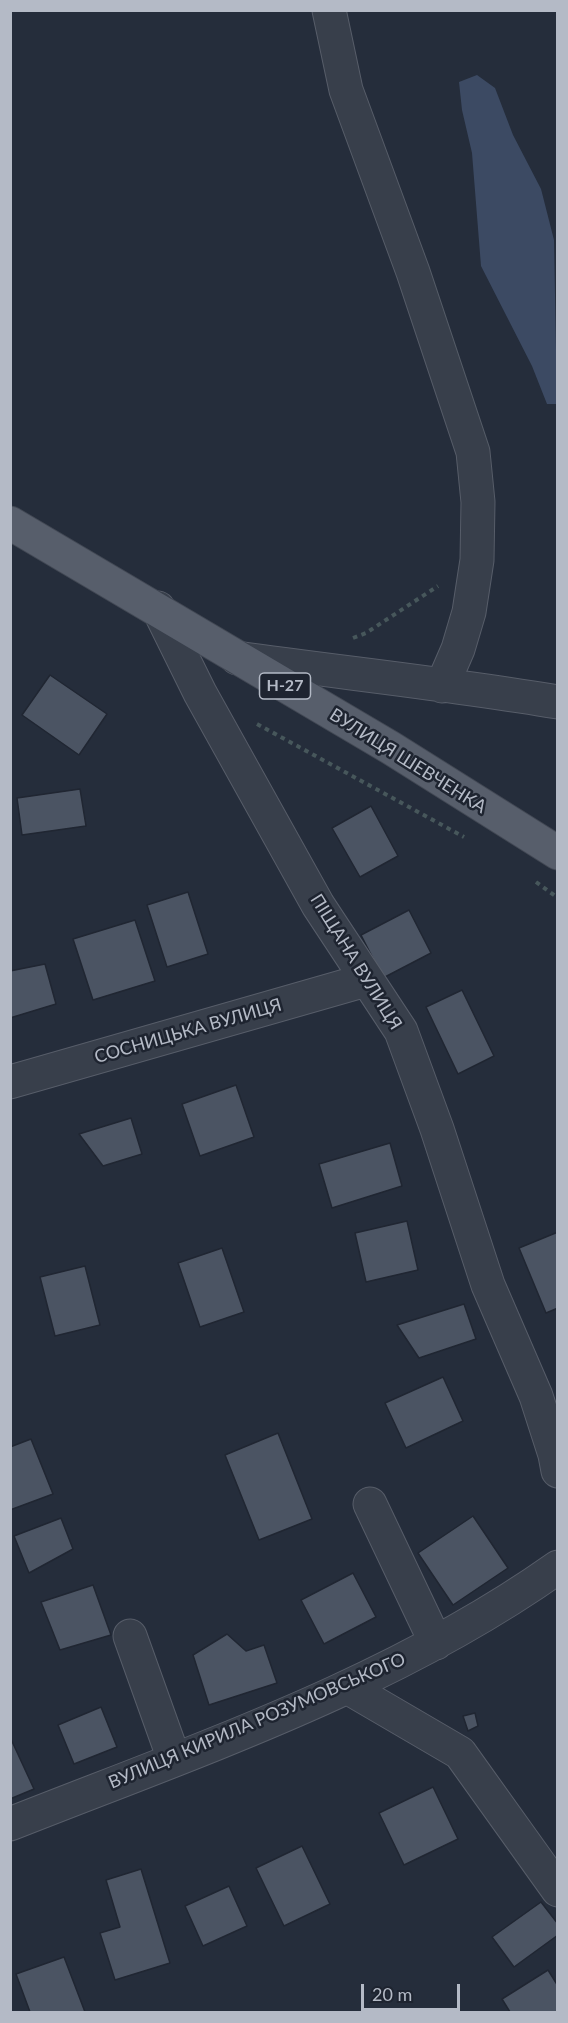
<!DOCTYPE html>
<meta charset="utf-8">
<style>
body{margin:0}
#map{position:relative;width:568px;height:2023px;overflow:hidden;background:#252d3b;font-family:Lato,sans-serif}
canvas{display:block}
.frame{position:absolute;inset:0;border:12px solid #b4bac6;pointer-events:none}
.scale{position:absolute;left:361px;top:1984px;width:99px;height:27px;box-sizing:border-box;border:3px solid #b4bac6;border-top:0;padding-left:8px;font-size:18px;line-height:21px;white-space:nowrap;color:#b4bac6;-webkit-text-stroke:4px #1e2430;paint-order:stroke}
</style>
<div id="map">
<canvas width="568" height="2023"></canvas>
<div class="frame"></div>
<div class="scale">20 m</div>
</div>
<script>
const ctx = document.querySelector('canvas').getContext('2d');
ctx.lineJoin = 'round';
function fillPath(path, color) { ctx.fillStyle = color; ctx.fill(path, 'evenodd'); }
function strokePath(path, color, width, dash) { ctx.strokeStyle = color; ctx.lineWidth = width; ctx.lineCap = dash ? 'butt' : 'round'; ctx.setLineDash(dash || []); ctx.stroke(path); }
function drawText(font, color, halo, rows, align = 'center') {
  ctx.font = font + ' Lato,sans-serif'; ctx.lineWidth = 5; ctx.setLineDash([]); ctx.textBaseline = 'middle'; ctx.strokeStyle = halo; ctx.fillStyle = color; for (const [text, x, y, turn = 0] of rows) {
    ctx.save(); ctx.translate(x, y); ctx.rotate((+turn || 0) * Math.PI / 180); ctx.textAlign = isNaN(turn) ? turn : align; if (halo) ctx.strokeText(text, 0, 0); ctx.fillText(text, 0, 0); ctx.restore();
  }
}
fillPath(new Path2D(`
 M477,75L495,88L513,135L541,189L554,240L557,404H547L532,366L481,266L472,153L462,110L459,82Z`), '#3c4a63');
const building = new Path2D(`
 M50,675L107,714L79,755L22,715Z
 M80,789L86,826L22,835L17,798Z
 M371,806L398,856L360,877L332,828Z
 M188,892L208,954L167,967L147,905Z
 M409,910L431,953L383,978L361,935Z
 M135,920L155,981L93,1000L73,939Z
 M45,964L56,1004L10,1018V971Z
 M462,990L494,1056L458,1074L426,1007Z
 M236,1085L254,1137L200,1156L182,1104Z
 M131,1118L142,1154L103,1166L79,1134Z
 M390,1143L402,1186L332,1208L319,1164Z
 M407,1221L418,1270L366,1282L355,1233Z
 M558,1232V1308L546,1313L519,1248Z
 M222,1248L244,1312L200,1327L178,1263Z
 M85,1266L100,1325L55,1336L40,1277Z
 M464,1304L476,1339L419,1358L397,1325Z
 M443,1377L463,1421L406,1448L385,1403Z
 M278,1433L312,1519L259,1540L225,1455Z
 M31,1439L53,1494L10,1510V1447Z
 M473,1516L508,1568L453,1605L418,1553Z
 M61,1518L73,1549L29,1573L14,1536Z
 M353,1573L376,1617L324,1644L301,1600Z
 M93,1585L111,1635L60,1650L41,1602Z
 M227,1634L246,1651L264,1645L277,1683L209,1705L193,1655Z
 M101,1707L117,1747L74,1764L58,1725Z
 M475,1713L478,1726L468,1731L463,1716Z
 M10,1737L34,1789L10,1799Z
 M433,1787L458,1839L404,1865L379,1813Z
 M302,1846L330,1904L284,1926L256,1868Z
 M141,1869L170,1963L115,1980L100,1933L120,1927L106,1880Z
 M229,1886L247,1926L203,1946L185,1906Z
 M541,1902L558,1924V1935L514,1967L492,1937Z
 M64,1957L85,2012H30L16,1974Z
 M548,1970L558,1986V2012H510L502,1999Z`);
fillPath(building, '#4b5463');
strokePath(building, '#202632', 1.5);
const minor = new Path2D(`
 M329,10L346,90L413,272L473,452L478,502L477,560L469,612L458,649L442,686
 M158,608L200,693L318,905L401,1031L437,1129L488,1285L536,1396L555,1455L558,1471
 M237,658C344,673 451,684 558,702
 M10,1082L366,980
 M370,1504L436,1643
 M130,1636L174,1759
 M347,1687L460,1753L558,1890
 M10,1824C197,1750 393,1684 558,1567`);
const major = new Path2D(`
 M10,523L391,748L558,853`);
strokePath(minor, '#575d69', 35);
strokePath(major, '#424854', 35);
strokePath(new Path2D(`
 M353,638L366,633L438,586
 M257,724L464,837
 M536,882L558,898`), '#47575b', 4, [4.5, 4.5]);
strokePath(minor, '#383f4b', 33);
strokePath(major, '#575e6b', 33);
for (const [x, y, w] of [
 [285,686,51]
]) { const box = new Path2D(); box.roundRect(x - w / 2, y - 13, w, 26, 4.5); ctx.fillStyle = '#1e2430'; ctx.fill(box); strokePath(box, '#b4bac6', 1.5); }
drawText('bold 16px', '#b4bac6', null, [
 ["Н-27",285,686]
]);
drawText('18px', '#b4bac6', '#1e2430', [
 ["ВУЛИЦЯ ШЕВЧЕНКА",408,761,32],
 ["ПІЩАНА ВУЛИЦЯ",356,962,58],
 ["СОСНИЦЬКА ВУЛИЦЯ",188,1031,-16],
 ["ВУЛИЦЯ КИРИЛА РОЗУМОВСЬКОГО",257,1721,-23]
]);
</script>
